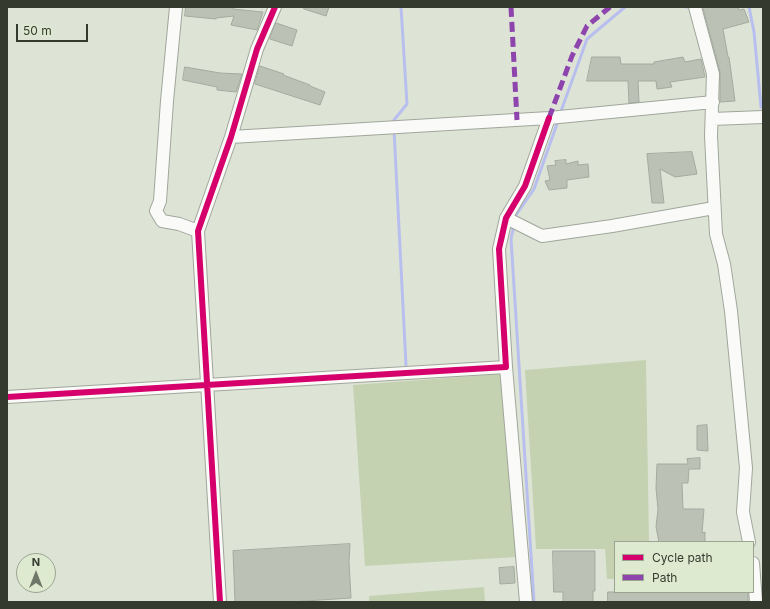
<!DOCTYPE html>
<style>
body{margin:0}
#map{position:relative;width:770px;height:609px;overflow:hidden;background:#dde4d6;font-family:Inter,sans-serif}
canvas{display:block}
.frame{position:absolute;inset:0;border:8px solid #353a2f;pointer-events:none}
.legend{position:absolute;left:614px;top:541px;width:140px;height:52px;box-sizing:border-box;background:#deead0;border:1px solid #9aa490;margin:0;padding:5px 7px;list-style:none;font-size:12px;color:#353a2f}
.legend li{display:flex;align-items:center;gap:8px;height:20px}
.legend b{width:20px;border:1px solid #9aa490}
.north{position:absolute;left:16px;top:553px;width:40px;height:40px;box-sizing:border-box;background:#deead0;border:1px solid #9aa490;border-radius:50%;rotate:0deg;font-size:11px;font-weight:700;line-height:16px;text-align:center;color:#353a2f}
.north::after{content:'';display:block;margin:auto;width:14px;height:18px;background:#707669;clip-path:polygon(50% 0,100% 100%,50% 72%,0 100%)}
.scale{position:absolute;left:16px;top:24px;width:72px;height:18px;box-sizing:border-box;border:2px solid #353a2f;border-top:0;padding-left:5px;font-size:12px;line-height:14px;white-space:nowrap;color:#353a2f;-webkit-text-stroke:3px #deead0;paint-order:stroke}
</style>
<div id="map">
<canvas width="770" height="609"></canvas>
<div class="frame"></div>
<ul class="legend">
<li><b style="height:5px;background:#d6006c"></b>Cycle path</li>
<li><b style="height:5px;background:#8e44ad"></b>Path</li>
</ul>
<div class="north">N</div>
<div class="scale">50 m</div>
</div>
<script>
const ctx = document.querySelector('canvas').getContext('2d');
ctx.lineJoin = 'round';
function fillPath(path, color) { ctx.fillStyle = color; ctx.fill(path, 'evenodd'); }
function strokePath(path, color, width, dash) { ctx.strokeStyle = color; ctx.lineWidth = width; ctx.lineCap = dash ? 'butt' : 'round'; ctx.setLineDash(dash || []); ctx.stroke(path); }
fillPath(new Path2D(`
 M646,360L649,542H615V579H607L605,549H536L525,370Z
 M501,374L517,557L365,566L353,385Z
 M484,587L485,602H369V596Z`), '#c4d2b2');
strokePath(new Path2D(`
 M686,7H688
 M749,7L754,32L761,107L763,108
 M560,114L587,39L625,7
 M394,125V120L407,104L401,7
 M394,130L406,365
 M515,219L516,215L534,189L558,121
 M514,225L511,239L534,602`), '#b8bfee', 3);
const building = new Path2D(`
 M186,7H234L233,9L263,12L257,30L231,25L234,16L216,18V19L185,16Z
 M304,7H329L326,16L304,9Z
 M705,7H738L739,10L744,9L749,22L723,29L728,57H729L735,101L720,102V72L703,8Z
 M276,23L297,30L292,46L270,39Z
 M592,57H620L621,64H654V62L683,57L685,62L701,59L705,77L670,82L672,87L657,89L656,81H638L639,102L629,103L628,81H587Z
 M260,66L284,74L283,75L310,85V86L325,92L320,105L255,84Z
 M185,67L220,73L242,74L236,92L217,90V87L183,80Z
 M692,152L697,174L675,177L660,169L664,203H652L647,154Z
 M566,160V164L578,161V165L588,164L589,177L567,180V188L549,190L545,181L550,180L547,166L556,165L555,161Z
 M707,425L708,451L697,450V426Z
 M700,458V469H689L688,483H682L683,509H704L702,533L705,532V542H659L656,527L658,509L656,488L657,464H688L687,459Z
 M350,544L349,562L351,598L290,602H235L233,551Z
 M553,551H595V591H593V602H563V592H554Z
 M514,567L515,583L500,584L499,568Z
 M608,592H748V602H608Z`);
fillPath(building, '#bcc1b6');
strokePath(building, '#a4aa9f', 1);
const minor = new Path2D(`
 M176,7L167,101L160,201L156,211L162,221L179,224L198,231
 M695,7L713,74L711,136L716,234L724,264L731,311L746,468L743,512L749,542
 M712,119L763,117
 M231,137L549,118L713,102
 M506,218L542,236L612,226L714,208
 M506,367L526,602
 M7,397L506,367L499,249L506,218L525,186L549,118
 M753,563L756,602
 M220,602L198,231L231,137L257,49L275,7`);
strokePath(minor, '#a1a69b', 14);
strokePath(minor, '#fafbf9', 12);
strokePath(new Path2D(`
 M511,7L517,120
 M549,118L572,56L587,26L610,7`), '#8e44ad', 5, [10, 5]);
strokePath(new Path2D(`
 M7,397L506,367L499,249L506,218L525,186L549,118
 M220,602L198,231L231,137L257,49L275,7`), '#d6006c', 6);
</script>
